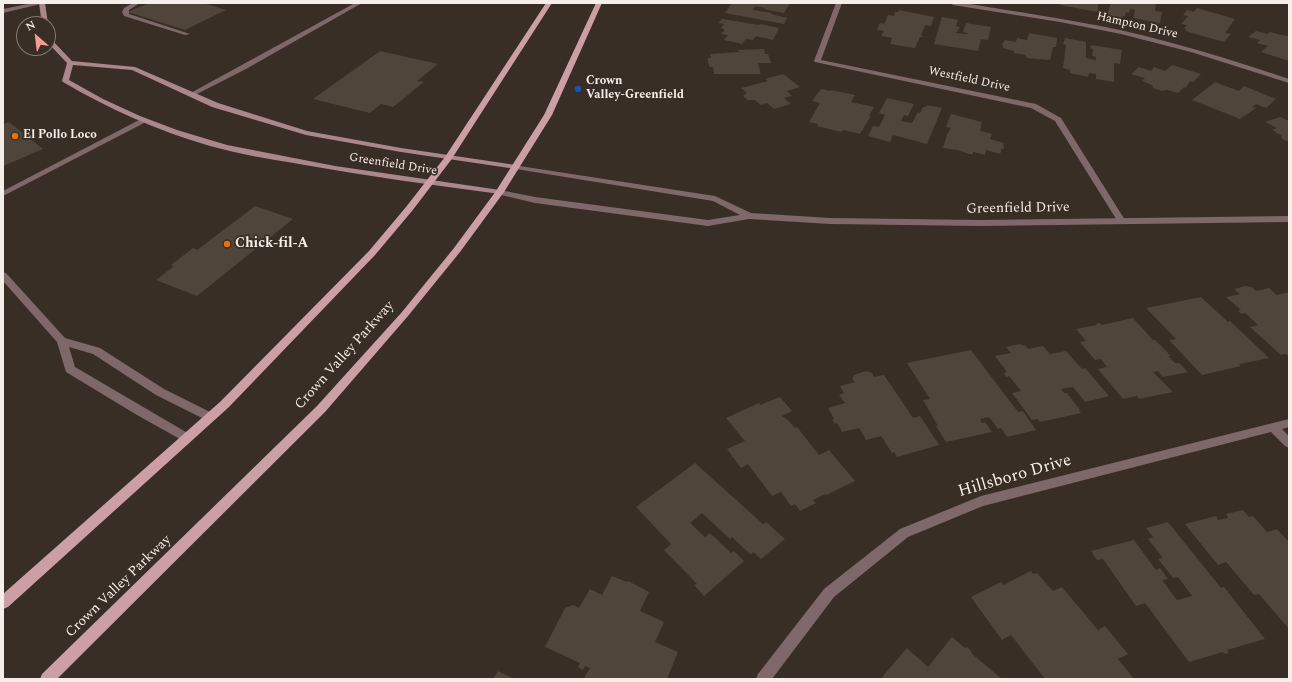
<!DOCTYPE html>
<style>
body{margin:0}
#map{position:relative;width:1292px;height:682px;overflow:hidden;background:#392e25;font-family:Spectral,serif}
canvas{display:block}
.frame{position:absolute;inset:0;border:4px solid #f6efe9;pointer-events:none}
.north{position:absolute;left:16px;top:16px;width:40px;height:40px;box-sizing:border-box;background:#392e25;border:1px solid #857b73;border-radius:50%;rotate:332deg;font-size:11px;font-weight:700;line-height:16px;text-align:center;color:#f6efe9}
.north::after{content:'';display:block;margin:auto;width:14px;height:18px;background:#f59c93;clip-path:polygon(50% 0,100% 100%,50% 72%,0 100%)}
</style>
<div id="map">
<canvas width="1292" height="682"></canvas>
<div class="frame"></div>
<div class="north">N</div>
</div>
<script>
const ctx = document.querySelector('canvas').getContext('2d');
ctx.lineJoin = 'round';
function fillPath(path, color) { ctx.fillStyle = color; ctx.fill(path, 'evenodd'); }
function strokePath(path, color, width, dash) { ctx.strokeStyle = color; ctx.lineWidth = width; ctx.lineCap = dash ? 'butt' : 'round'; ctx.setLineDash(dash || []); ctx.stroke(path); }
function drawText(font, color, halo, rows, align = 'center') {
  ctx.font = font + ' Spectral,serif'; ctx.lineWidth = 3.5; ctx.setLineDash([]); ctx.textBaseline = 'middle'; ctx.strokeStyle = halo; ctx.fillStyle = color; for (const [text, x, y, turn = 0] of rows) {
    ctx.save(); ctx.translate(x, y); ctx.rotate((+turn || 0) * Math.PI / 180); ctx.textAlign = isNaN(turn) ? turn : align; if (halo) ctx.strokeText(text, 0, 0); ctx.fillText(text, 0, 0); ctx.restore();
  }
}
fillPath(new Path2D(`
 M149,3H203L226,10L185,30L128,12Z
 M732,3H790L784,13L764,9L765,8L755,6L753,10L772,13L771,14L787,18L784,24L725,13Z
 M1060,3H1098V12L1060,5Z
 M1111,3H1156L1155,11L1162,12L1160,23L1133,18L1135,10L1130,9L1129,13L1126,12L1125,16H1123L1122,18L1107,15Z
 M1197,8L1235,19L1225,33L1231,34L1224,42L1185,31L1186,29L1184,28L1187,25L1181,24L1188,16L1183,15L1187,10L1194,12Z
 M899,10L934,17L931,26L925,25L921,36H923L922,37H920L915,48L890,44L892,38L881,36L884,31L877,30L880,23L884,24L888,15L894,16L895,12H898Z
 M942,17L958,20L956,26L960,27L956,33L968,34V33L963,32L966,23L991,27L988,40L981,39L978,51L934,44Z
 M722,19L759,25L760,24L779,28L773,40L756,36L753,40L746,39L742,44L724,40L728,35L721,34L725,30L721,28L724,24L718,23Z
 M1256,31L1267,34L1270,32L1281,35L1289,36V61L1261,52L1268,46L1257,43L1260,40L1248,37Z
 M1029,33L1057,38L1056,47H1053L1050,60L1027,58L1025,55L1014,53V51L1003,48L1002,44L1005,40L1016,42L1017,38L1027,40Z
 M1065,38L1086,42V58L1096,60V57L1092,56L1093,49L1090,48L1091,45L1122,50L1120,64L1114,63V82L1096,79V74L1089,73L1088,77L1070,73V70L1063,68L1066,45L1063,44Z
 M764,49L765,54H768L771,63H758L761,74H714L713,67H710L708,63V58H711L710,54L739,52L738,50Z
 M380,51L438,64L417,81L424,82L393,107L381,104L370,113L313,99Z
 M1172,65L1201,74L1193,82L1190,81L1186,88L1184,87L1178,93L1167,90L1162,91L1153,88L1152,85L1142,81L1145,78L1131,74L1139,67L1151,71L1154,67L1165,71Z
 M783,74L800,87L787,91L792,96L784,98L791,104L774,109L767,103L761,105L755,100H748L743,96L747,93L741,88L768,81L765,79Z
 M1215,82L1239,91L1244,86L1276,99L1266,108L1256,104L1252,107L1256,108L1240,119L1192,100Z
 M821,89L830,91L831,90L855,95L851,102L874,107L869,116H871L860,134L843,130L841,132L817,126L818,124L809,122L820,103L812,101Z
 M887,98L914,104L908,116L904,115L901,121L912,123L918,112L920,113L923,107H926L927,105L942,108L927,144L893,135L890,142L868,136L873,126L879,127L885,115L879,113Z
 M951,114L982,122L980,131L992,134L990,139L1004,143L1003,146L1004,147V149L1002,148L1000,154L986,150L985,155L973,152V154H969L957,150L943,148L947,134L951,128L946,127Z
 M1280,117L1289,121V142L1282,139L1281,136H1282L1272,130L1277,128L1265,122Z
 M9,122L43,149L3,166V124Z
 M255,206L293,219L197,296L156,280L174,266L171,265L193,248L197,250Z
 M1246,286L1252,287L1256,291L1269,288L1277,295L1289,292V356L1285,354L1281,355L1250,327L1258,325L1245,313L1242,314L1238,311L1241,310L1226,297L1240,294L1234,289Z
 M1201,297L1228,322L1230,321L1269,358L1239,364L1241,366L1202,375L1169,340L1176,339L1146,308Z
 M1133,318L1153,340H1155L1171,356H1168L1175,363H1179L1188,372L1163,377L1158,371L1153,372L1173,392L1139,399L1137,396L1123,399L1098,369L1107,367L1101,359L1095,360L1080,342L1086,341L1076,329L1097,325L1095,324L1100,323L1102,325Z
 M1020,344L1026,346L1028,349L1043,346L1050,354L1066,351L1082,369L1085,368L1109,396L1085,402L1073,387L1061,389L1064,393H1067L1080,410H1079L1081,413L1040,422L1038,419L1032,420L1012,393L1021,391L1009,376L1006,377L1004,373L1007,372L995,356L1011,353L1006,347Z
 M971,350L1018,412L1023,411L1036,430L1007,437L1001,428L998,429L989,417L980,419L982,423L985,422L992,432L946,442L936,426H938L923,400L930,399L907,363Z
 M866,371L872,373L874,377L884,375L913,418L920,416L939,445L897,457L894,452L892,453L881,436L866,440L859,428L842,432L837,423L835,424L832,420L834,419L828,408L845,403L839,395L844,393L840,386L855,382L852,379L854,375Z
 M780,397L792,411L782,416L788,420L795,428L797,427L819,455L829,450L855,481L826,495L825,494L813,500L816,503L800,511L795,504L791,506L781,492L772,496L748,464L741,468L727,449L745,441L726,418L759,403L760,405Z
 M695,463L763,524L766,522L785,539L761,559L753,552L751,555L732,537L730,539L702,513L690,523L705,537L710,533L731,553L734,551L744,561L704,596L694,585L697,584L664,550L671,544L636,507Z
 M1243,510L1249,517L1253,516L1267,532L1277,529L1289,542V629L1259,594L1254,595L1226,562L1218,565L1185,524L1216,516L1218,520L1228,518L1226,514Z
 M1168,522L1221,588L1224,587L1265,639L1227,650L1229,653L1224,654L1223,652L1189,662L1145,603L1136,606L1103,559L1097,560L1091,551L1134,540L1156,570L1160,568L1168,579L1162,580L1177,600L1192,596L1178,577L1173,578L1158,559L1163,558L1148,539L1153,537L1146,528Z
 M1031,571L1033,574L1037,573L1053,591L1062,587L1098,630L1105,626L1128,654L1118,659L1134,679H1045L1011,635L1002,640L971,597L1001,582L1003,585Z
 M612,576L627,582L628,581L649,592L640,611L664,622L655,642L678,652L667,679H586L584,678L590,668L585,666L583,670L578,667L580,663L545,647L565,608L573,605L579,608L590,589L602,595Z
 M952,637L965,648L967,647L972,652L971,653L1002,679H885L882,677L907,648L928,667Z
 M498,671L514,679H493Z`), '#4f453b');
fillPath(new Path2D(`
 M133,3H140L129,10V14L190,34L185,35L124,16L122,12L124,8Z
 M355,3H362L246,69L193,96L191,97L187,95Z
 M141,119H147L148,121L3,196V191Z
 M3,272L6,273L65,338L100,348L164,389L214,414L215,417L214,420L210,421L206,420L156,395L93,354L69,347L75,367L191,435L193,438L191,441L187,443L137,415L66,372L57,342L3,281Z`), '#7e686a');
fillPath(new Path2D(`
 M836,3H842L821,60L1036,104L1061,118L1125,220L1124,222H1118L1055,121L1031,108L815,62L814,61Z
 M950,3H964C1016,12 1068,19 1120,30C1177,43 1233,60 1289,79V83L1191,52L1121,34L1060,22L953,5Z
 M1289,419V427L1282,429L1289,436V448L1285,446L1271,432L983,506L908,537L834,597L772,679H756L758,674L824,589L900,529L981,496Z`), '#7e686a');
fillPath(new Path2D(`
 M33,3H45L3,13V9Z
 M513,165L715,196L751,213L830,218L980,220L1289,216V222L980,226L830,224L749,219L708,226L535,203L497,194L496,192L500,190L535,197L708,220L740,215L713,201L516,169L512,167Z`), '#7e686a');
fillPath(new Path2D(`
 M39,3H45L48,24H42Z
 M48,37L50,38L72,61L135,67L218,103L307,131L401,148L516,165L520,167L516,169L401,152L306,135L212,107L132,70L73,65L69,80L103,99L140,116L177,130L227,145L335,166L500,190L504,192L500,194C433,185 366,176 299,164C269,159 239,154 210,146C158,131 109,109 63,82L62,81L67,63L48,43Z`), '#aa878a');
fillPath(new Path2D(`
 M546,3H552L451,160L412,211L375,255L229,407L8,607L3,609V594L221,401L369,251L406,207L445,157Z
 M596,3H602L552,115L504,192L460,252L408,316L325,412L57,679H40L42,674L317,406L402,312L454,248L496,191L544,115Z`), '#cb9fa3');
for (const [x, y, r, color] of [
 [578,89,4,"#1a4fb4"],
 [15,136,4,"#e8710a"],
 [227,244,4,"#e8710a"]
]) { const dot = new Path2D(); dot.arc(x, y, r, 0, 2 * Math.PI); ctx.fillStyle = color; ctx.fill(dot); strokePath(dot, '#392e25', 1.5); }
drawText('12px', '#f6efe9', '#392e25', [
 ["Hampton Drive",1137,26,13],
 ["Westfield Drive",969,80,12],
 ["Greenfield Drive",393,165,9]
]);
drawText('bold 12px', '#f6efe9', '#392e25', [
 ["Crown",586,82],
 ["Valley-Greenfield",586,96],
 ["El Pollo Loco",23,136]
], 'left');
drawText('14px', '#f6efe9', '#392e25', [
 ["Greenfield Drive",1018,209,-1],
 ["Crown Valley Parkway",345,356,-48],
 ["Crown Valley Parkway",119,587,-44]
]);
drawText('bold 14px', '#f6efe9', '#392e25', [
 ["Chick-fil-A",235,244]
], 'left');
drawText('17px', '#f6efe9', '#392e25', [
 ["Hillsboro Drive",1015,477,-16]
]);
</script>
